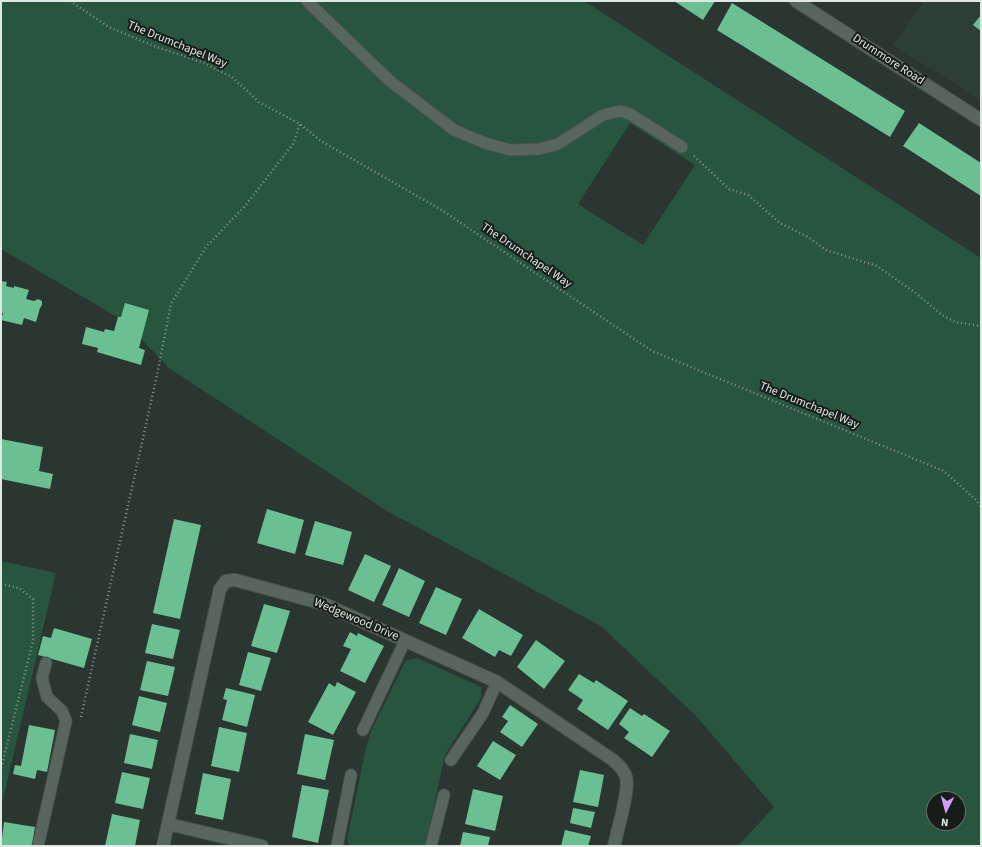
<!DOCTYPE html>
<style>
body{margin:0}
#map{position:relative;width:982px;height:847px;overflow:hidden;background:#2b3630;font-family:"Source Sans 3",sans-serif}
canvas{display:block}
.frame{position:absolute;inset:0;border:2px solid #e1e8e4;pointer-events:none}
.north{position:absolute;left:926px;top:791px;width:40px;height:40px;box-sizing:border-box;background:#171c19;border:1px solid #686e6a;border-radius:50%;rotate:186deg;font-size:11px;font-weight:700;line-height:16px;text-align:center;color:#e1e8e4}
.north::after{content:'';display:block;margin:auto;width:14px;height:18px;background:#d39cfc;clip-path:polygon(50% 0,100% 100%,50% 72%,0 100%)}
</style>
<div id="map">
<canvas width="982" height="847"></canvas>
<div class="frame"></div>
<div class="north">N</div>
</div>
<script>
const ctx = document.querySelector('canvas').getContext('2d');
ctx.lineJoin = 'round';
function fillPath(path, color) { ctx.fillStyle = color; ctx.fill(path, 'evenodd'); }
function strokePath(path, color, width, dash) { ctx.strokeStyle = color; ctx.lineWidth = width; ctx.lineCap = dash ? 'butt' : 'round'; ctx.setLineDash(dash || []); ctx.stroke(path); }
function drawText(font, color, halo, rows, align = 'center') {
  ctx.font = font + ' "Source Sans 3",sans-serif'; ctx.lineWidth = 4; ctx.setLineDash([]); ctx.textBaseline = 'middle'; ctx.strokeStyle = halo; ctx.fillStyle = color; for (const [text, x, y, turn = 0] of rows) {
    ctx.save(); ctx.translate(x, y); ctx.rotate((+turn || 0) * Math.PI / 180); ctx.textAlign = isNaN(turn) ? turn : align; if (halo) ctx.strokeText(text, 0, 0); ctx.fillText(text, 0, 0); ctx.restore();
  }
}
fillPath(new Path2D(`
 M924,1H981V100L893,45Z`), '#2d3f35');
fillPath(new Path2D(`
 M1,1H584L981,258V846H738L774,807L697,717L601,626L387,511L169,368L124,321L1,249ZM630,123L695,165L643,245L578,204ZM934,799H958V823H934Z
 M1,561L56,573L1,808Z
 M417,658L481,687V698L445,755L425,846H350L347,840L365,752L371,731L406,660Z`), '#27553e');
fillPath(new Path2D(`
 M674,1H715L703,20Z
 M732,3L905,111L890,137L717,30Z
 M981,15V31L973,25Z
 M919,123L981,163V196L903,146Z
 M1,281L7,282L6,286L14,288V286L29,290L26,299L34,301L38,299L42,301V305L40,308L36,322L24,318L22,325L1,320L3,313L1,312Z
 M125,303L149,310L139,348L145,350L141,365L97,352L98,348L82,344L86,327L104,332L105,329L114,331L118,317H121Z
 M1,439L43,447L39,471L53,474L50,489L1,479Z
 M267,509L304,520L295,554L257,543Z
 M174,519L201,525L180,619L153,613Z
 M315,521L352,532L343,565L305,555Z
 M365,554L391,566L374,602L348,590Z
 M399,568L425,581L409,617L382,605Z
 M436,587L462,599L446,635L419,623Z
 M264,604L290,611L277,653L251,646Z
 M479,609L523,635L511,656L499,650L495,657L462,638Z
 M152,624L180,630L173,659L145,653Z
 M54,628L92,639L84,668L38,655L43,636L51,638Z
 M350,632L357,636L358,633L384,646L365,683L340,671L351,649L343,646Z
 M536,640L565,661L544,689L517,667Z
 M248,652L271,658L261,691L239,685Z
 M147,661L175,667L168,696L140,690Z
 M579,674L594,683L596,680L628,701L608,730L577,709L583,700L568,690Z
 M337,682L356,692L333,735L308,722L329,683L335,687Z
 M226,688L255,695L247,727L222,720L227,700L223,699Z
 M139,696L167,703L160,732L132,725Z
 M510,705L538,724L522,747L500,732L508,721L502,717Z
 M630,708L642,716L644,714L670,731L652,757L624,738L629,732L619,724Z
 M29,725L55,730L47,772L37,770L35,779L13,774L15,765L21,766Z
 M219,727L247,733L239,772L211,766Z
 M130,734L158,740L152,769L124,763Z
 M305,734L334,740L325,780L297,774Z
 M493,741L516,755L500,780L477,766Z
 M580,770L604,775L598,807L573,802Z
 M122,772L150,778L143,809L115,803Z
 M203,773L231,779L223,820L195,814Z
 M302,785L329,790L318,843L292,837Z
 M473,789L503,796L495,831L465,824Z
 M573,808L595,812L591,828L570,823Z
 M112,814L140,820L135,846H105Z
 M4,822L35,827L32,846H1Z
 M565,830L591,836L588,846H561Z
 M463,832L490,837L488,846H460Z`), '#6abf93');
const lane = new Path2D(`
 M307,1L390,81L454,130L485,143L510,150L539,149L558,144L603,115L620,111L630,114L682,147
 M363,730L405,641
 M451,760L483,713L497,682
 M38,846L66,721L62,711L47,697L42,678L46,663
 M337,846L351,775
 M431,846L444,795`);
const street = new Path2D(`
 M796,1L981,120
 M168,824L262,846
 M163,846L220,589L226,581L235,580L324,604L497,682L613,760C619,765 624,770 626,777C630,789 617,832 614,846`);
strokePath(lane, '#49534d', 13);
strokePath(street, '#49534d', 14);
strokePath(new Path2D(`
 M70,1L109,27L154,46L204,63L232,77L259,102L300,124L321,141L440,209L652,351L944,471L977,501L981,507
 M694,156L729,189L748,195L780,223L808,237L826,250L877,266L917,294L942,315L955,322L981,326
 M1,584L19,588L33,599V641L1,769
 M81,717L157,375L171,304L206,247L245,206L293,144L300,124`), '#8b948f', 2.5, [1, 3]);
strokePath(lane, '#59665e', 11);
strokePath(street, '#59665e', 12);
drawText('12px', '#e1e8e4', '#171c19', [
 ["The Drumchapel Way",177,45,22],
 ["Drummore Road",888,60,33],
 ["The Drumchapel Way",526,256,34],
 ["The Drumchapel Way",809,406,22],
 ["Wedgewood Drive",356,620,23]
]);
</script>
